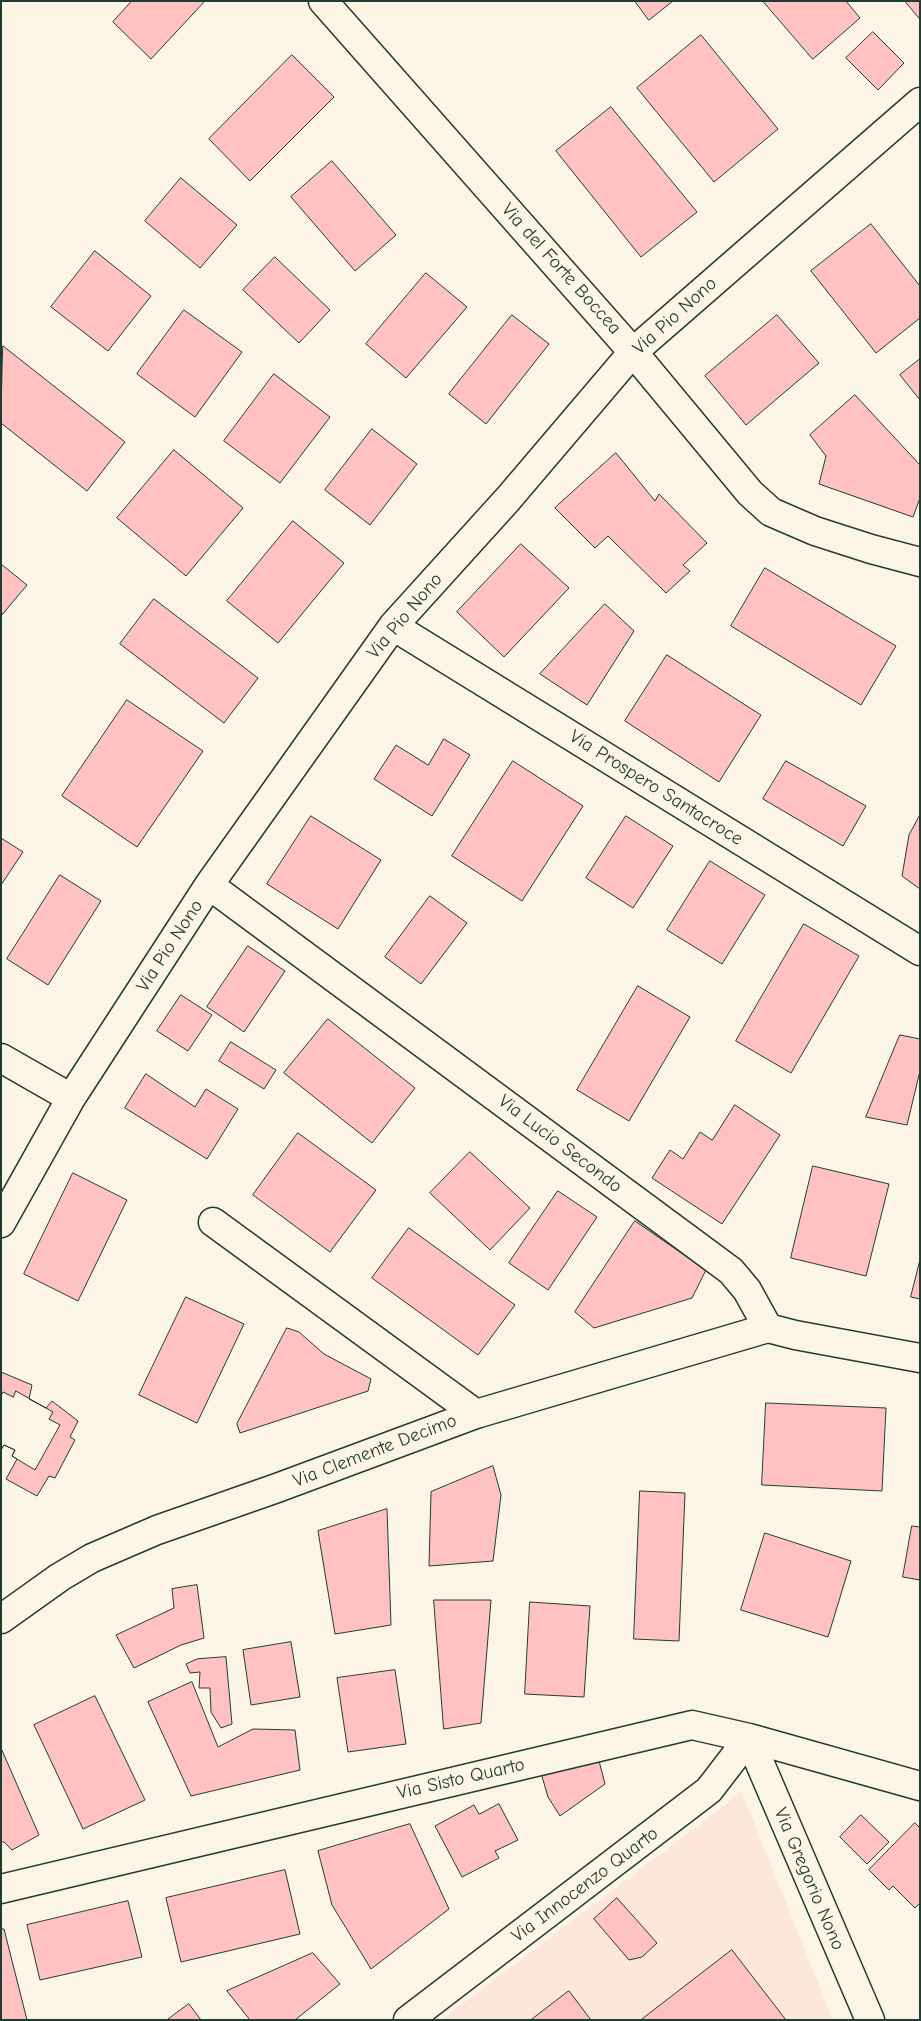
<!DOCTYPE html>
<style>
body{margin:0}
#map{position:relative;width:921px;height:2021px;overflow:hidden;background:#fcf5e5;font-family:"Comic Neue",sans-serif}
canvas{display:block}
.frame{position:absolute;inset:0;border:2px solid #1f3d34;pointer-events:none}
</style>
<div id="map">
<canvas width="921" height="2021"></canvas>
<div class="frame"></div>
</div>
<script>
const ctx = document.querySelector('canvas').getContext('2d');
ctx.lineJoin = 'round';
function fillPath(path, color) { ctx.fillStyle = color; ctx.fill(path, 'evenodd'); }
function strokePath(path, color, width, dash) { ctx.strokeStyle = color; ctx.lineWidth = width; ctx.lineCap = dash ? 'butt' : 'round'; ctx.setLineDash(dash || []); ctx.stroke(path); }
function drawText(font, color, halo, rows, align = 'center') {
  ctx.font = font + ' "Comic Neue",sans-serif'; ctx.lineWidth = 4; ctx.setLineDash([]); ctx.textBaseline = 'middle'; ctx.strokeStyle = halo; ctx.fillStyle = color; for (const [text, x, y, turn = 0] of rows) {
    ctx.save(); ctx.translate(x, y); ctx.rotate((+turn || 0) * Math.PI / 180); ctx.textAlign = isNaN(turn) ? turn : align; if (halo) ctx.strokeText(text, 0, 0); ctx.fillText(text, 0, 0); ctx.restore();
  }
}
fillPath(new Path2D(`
 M742,1792L833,2020H441Z`), '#fde6da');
const building = new Path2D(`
 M132,1H205L151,59L113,22Z
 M635,1H673L649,20Z
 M763,1H846L860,18L813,59Z
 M905,1H920V19Z
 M873,32L904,63L878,90L846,58Z
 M701,35L778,129L714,182L637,88Z
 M292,55L334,97L250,181L209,139Z
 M611,107L697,212L641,257L556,151Z
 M332,161L396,235L355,271L291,197Z
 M181,178L237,225L200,268L145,221Z
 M871,224L920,286V318L876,353L811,271Z
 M95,251L151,296L108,351L51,307Z
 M275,257L330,310L299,343L243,290Z
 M426,273L467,307L406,378L366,344Z
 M184,310L242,352L195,417L137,374Z
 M512,315L549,344L486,424L449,394Z
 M777,315L819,363L746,425L705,376Z
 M3,346L125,442L87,491L1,423Z
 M920,359V400L900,375Z
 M274,374L330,417L280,483L224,441Z
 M855,395L920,465V498L913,517L819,484L826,456L810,435Z
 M372,429L417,464L370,525L325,490Z
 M174,450L243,508L186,576L117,518Z
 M616,453L655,501L659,494L707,543L683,565L690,571L666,593L608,536L595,548L555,508Z
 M293,521L344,563L278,643L227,601Z
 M521,544L569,588L504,657L457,612Z
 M1,564L27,585L1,616Z
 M765,568L896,646L861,705L731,626Z
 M154,599L258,678L224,723L120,644Z
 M605,604L634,631L587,705L540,674Z
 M667,655L761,715L719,782L625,721Z
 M127,700L203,751L137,847L62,796Z
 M444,739L470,755L432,816L374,779L396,745L428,765Z
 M513,761L583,806L522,901L452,856Z
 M786,761L866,806L843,846L763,799Z
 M920,815V889L902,876L909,835Z
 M311,816L381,860L338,929L267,884Z
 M626,816L673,846L633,908L586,878Z
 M1,838L23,852L1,885Z
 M710,861L765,895L722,964L667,930Z
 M60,875L101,901L48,985L7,959Z
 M430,896L467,923L421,984L385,957Z
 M804,924L859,956L791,1073L736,1041Z
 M248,946L285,971L244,1032L207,1007Z
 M638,986L690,1017L629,1121L577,1090Z
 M181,995L212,1015L188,1051L157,1031Z
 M328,1019L415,1088L372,1143L284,1073Z
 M900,1035L920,1039V1071L907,1125L866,1117Z
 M231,1042L276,1070L264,1089L219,1061Z
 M146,1074L195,1107L206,1089L238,1109L207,1159L125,1108Z
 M735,1105L780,1135L722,1224L652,1178L670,1150L683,1159L700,1132L712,1140Z
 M298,1133L376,1190L330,1252L253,1195Z
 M470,1152L530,1208L490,1250L430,1193Z
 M813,1166L889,1184L866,1276L791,1258Z
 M73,1173L127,1200L78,1301L24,1274Z
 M558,1191L597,1217L548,1290L509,1263Z
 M635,1221L706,1270L692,1298L594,1328L575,1312Z
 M409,1228L515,1305L478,1355L372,1278Z
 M920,1260V1299L911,1297Z
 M186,1297L244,1324L197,1423L139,1395Z
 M287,1328L299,1332L324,1354L371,1379L368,1391L240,1433L237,1424Z
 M1,1372L32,1385L29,1399L46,1408L52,1401L78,1421L70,1437L75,1440L55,1478L49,1476L37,1496L6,1479L17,1459L12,1456L15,1450L4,1445L1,1450Z
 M16,1391L53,1412L49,1419L60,1425L35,1470L12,1456L15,1450L4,1445L1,1450V1396L3,1392L13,1397Z
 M766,1403L886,1408L882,1491L762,1485Z
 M493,1466L501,1495L493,1561L429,1566L431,1492Z
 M640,1491L685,1493L679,1641L634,1639Z
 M387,1509L391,1625L335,1634L318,1531Z
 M912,1526L920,1527V1580L903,1577Z
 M765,1533L851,1561L828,1637L741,1610Z
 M197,1585L204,1638L181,1645L134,1668L116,1635L174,1608L172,1589Z
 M434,1600H491L481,1723L444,1729Z
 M530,1602L590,1606L584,1697L525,1694Z
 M291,1642L300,1697L251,1705L243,1650Z
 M226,1657L232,1724L221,1728L211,1712L210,1688H199L200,1672L190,1673L186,1664L197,1659Z
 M395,1670L406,1744L348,1752L337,1678Z
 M192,1682L218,1747L253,1729L295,1730L300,1770L191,1796L148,1702Z
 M95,1696L145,1800L83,1829L34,1725Z
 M1,1748L39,1835L12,1850L4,1842H1Z
 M598,1757L605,1784L560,1816L548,1797L541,1773Z
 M499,1804L518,1840L495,1851L499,1858L462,1877L435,1826L474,1805L479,1814Z
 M861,1815L889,1842L867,1864L840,1837Z
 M915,1823L920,1828V1903L915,1908L893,1886L889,1890L869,1870Z
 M410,1824L449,1909L371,1969L332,1905L318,1851Z
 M285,1870L300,1934L181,1962L166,1898Z
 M617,1898L657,1943L642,1957L629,1960L594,1919Z
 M128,1901L142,1957L40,1980L27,1925Z
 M1,1929H4L27,2020H1Z
 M732,1950L786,2020H641Z
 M313,1953L340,1984L295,2020H250L227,1991Z
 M569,1991L591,2020H531Z
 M189,2004L201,2020H167Z`);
fillPath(building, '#ffc2c0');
strokePath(building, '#1f3d34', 1);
const minor = new Path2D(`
 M323,1L633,352L750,493L771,512L815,531L871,549L920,562
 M393,626L920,951
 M209,885L731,1271L747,1290L768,1328L795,1335L920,1358
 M1,1058L71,1098
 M213,1222L476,1414
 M1,1223L71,1098L209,885L393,626L508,499L633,352L920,102
 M1,1619L60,1577L92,1558L157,1530L277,1488L476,1414L768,1328
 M749,1738L870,2020
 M1,1889L692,1725L749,1738L920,1786
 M408,2020L709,1790L749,1738`);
strokePath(minor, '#1f3d34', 31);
strokePath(minor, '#fcf5e5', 28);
drawText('19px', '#1f3d34', '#fcf5e5', [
 ["Via del Forte Boccea",561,269,48],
 ["Via Pio Nono",675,316,-42],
 ["Via Pio Nono",405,616,-50],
 ["Via Prospero Santacroce",656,788,32],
 ["Via Pio Nono",170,946,-57],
 ["Via Lucio Secondo",560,1144,37],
 ["Via Clemente Decimo",375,1451,-21],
 ["Via Sisto Quarto",461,1779,-13],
 ["Via Gregorio Nono",809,1879,67],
 ["Via Innocenzo Quarto",585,1885,-37]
]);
</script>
